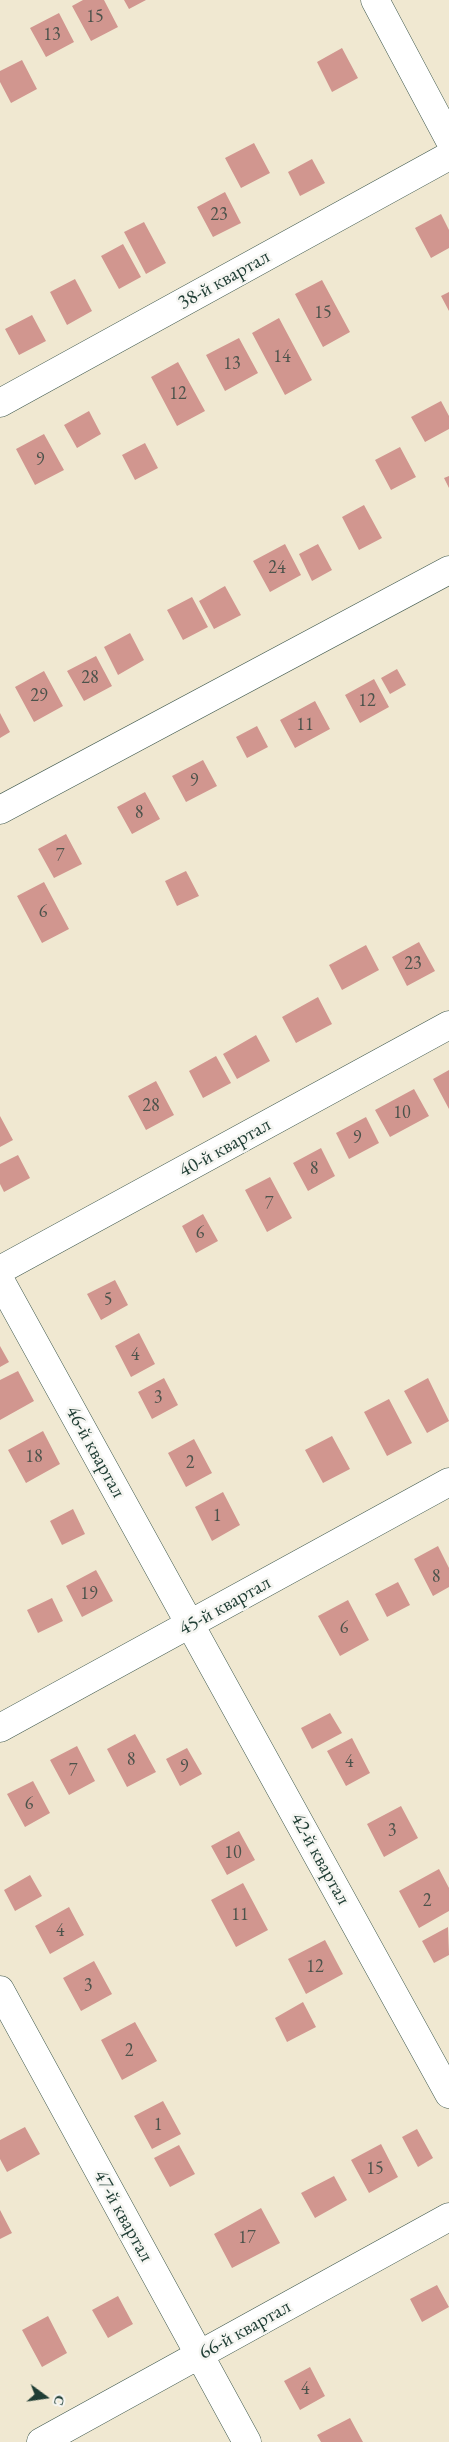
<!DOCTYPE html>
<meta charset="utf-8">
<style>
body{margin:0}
#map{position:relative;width:449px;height:2442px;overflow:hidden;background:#f0e8d1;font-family:"EB Garamond",serif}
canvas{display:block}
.north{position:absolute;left:20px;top:2372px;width:50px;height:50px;-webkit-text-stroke:4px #f6f6f2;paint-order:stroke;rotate:104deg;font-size:14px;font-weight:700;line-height:20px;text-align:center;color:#1f3d34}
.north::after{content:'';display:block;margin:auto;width:18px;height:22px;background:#1f3d34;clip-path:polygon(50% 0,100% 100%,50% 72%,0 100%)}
</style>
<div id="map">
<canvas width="449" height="2442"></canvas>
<div class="north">С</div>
</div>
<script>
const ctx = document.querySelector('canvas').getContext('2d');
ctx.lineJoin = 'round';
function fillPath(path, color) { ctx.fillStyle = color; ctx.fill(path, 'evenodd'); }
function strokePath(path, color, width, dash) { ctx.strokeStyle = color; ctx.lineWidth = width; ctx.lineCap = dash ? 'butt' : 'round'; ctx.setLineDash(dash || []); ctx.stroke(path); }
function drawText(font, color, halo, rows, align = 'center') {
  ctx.font = font + ' "EB Garamond",serif'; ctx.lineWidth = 5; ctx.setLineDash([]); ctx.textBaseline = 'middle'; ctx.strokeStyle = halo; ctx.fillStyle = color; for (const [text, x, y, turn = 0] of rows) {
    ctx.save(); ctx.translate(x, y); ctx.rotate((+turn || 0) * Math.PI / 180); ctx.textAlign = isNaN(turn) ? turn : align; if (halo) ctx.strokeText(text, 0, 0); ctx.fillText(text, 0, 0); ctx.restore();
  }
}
fillPath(new Path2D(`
 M83,0H104L118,27L91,41L72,6Z
 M124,0H146L129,9Z
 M59,13L74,42L46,57L30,28Z
 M342,48L358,78L332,92L317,62Z
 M22,60L37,89L11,103L0,82V71Z
 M254,143L270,173L241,188L225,158Z
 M312,159L325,183L300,196L288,172Z
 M225,192L241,223L213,237L197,207Z
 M441,214L449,230V248L431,258L415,228Z
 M144,222L166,263L146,274L124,232Z
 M123,244L141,277L119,289L101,256Z
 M75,279L92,311L67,325L50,292Z
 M322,280L350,332L323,347L295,294Z
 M449,292V311L441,296Z
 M32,315L46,341L19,355L5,329Z
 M279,318L312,380L285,395L252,333Z
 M239,338L258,373L225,391L206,355Z
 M178,362L205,411L177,426L151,377Z
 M441,401L449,416V429L425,442L411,417Z
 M89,411L101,434L77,448L64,425Z
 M44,434L64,470L35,485L16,449Z
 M145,443L158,468L135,480L122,455Z
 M400,447L416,477L391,490L375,460Z
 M449,476V488L444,478Z
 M364,505L382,538L359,550L342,517Z
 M285,544L301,575L270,592L253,561Z
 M318,544L332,570L312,581L299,554Z
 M225,586L241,615L214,629L199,601Z
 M192,597L208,627L183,640L167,610Z
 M130,633L144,660L118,675L104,647Z
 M96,656L112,686L84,701L67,671Z
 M397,669L406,685L390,694L381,678Z
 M44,671L63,706L34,722L15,687Z
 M374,679L389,707L360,723L345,695Z
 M315,701L330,729L295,748L280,720Z
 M0,713L10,732L0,738Z
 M257,726L268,747L247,758L236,737Z
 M203,760L217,786L186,802L172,776Z
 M145,792L160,819L132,834L117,807Z
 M66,834L82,864L54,878L38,849Z
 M186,871L199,896L177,906L165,881Z
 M44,882L69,929L42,943L17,896Z
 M419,942L435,971L407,986L392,957Z
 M366,945L379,970L342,990L329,965Z
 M318,997L332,1024L296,1043L282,1017Z
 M256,1035L270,1061L237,1079L223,1054Z
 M216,1056L231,1083L203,1098L189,1071Z
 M449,1070V1109L433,1079Z
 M156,1081L174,1115L146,1130L128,1096Z
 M414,1089L429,1116L390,1137L375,1110Z
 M0,1116L13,1140L0,1147Z
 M366,1117L379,1143L349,1159L336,1133Z
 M321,1148L335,1176L308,1191L293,1163Z
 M18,1155L30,1178L4,1192L0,1184V1164Z
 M270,1177L292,1218L267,1232L245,1190Z
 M203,1214L218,1241L196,1253L182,1226Z
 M115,1280L128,1305L101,1320L87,1294Z
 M139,1333L155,1364L131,1377L115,1346Z
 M0,1346L9,1362L0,1367Z
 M18,1371L34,1401L0,1420V1380Z
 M164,1378L178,1405L152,1419L138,1392Z
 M428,1378L449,1421L427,1433L404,1391Z
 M389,1399L412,1443L387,1456L364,1412Z
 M43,1431L60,1464L26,1483L8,1450Z
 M332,1436L350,1469L323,1483L305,1450Z
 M194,1439L212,1473L186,1487L168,1453Z
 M223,1492L240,1525L212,1541L195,1507Z
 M73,1509L85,1534L62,1545L50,1521Z
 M438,1546L449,1568V1587L433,1596L414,1559Z
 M96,1570L113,1601L82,1617L66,1586Z
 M398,1582L410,1605L387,1617L375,1594Z
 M52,1598L63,1621L38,1633L27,1610Z
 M348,1600L369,1640L340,1656L318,1616Z
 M330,1713L342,1733L312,1749L301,1728Z
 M135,1734L156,1772L127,1787L107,1749Z
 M352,1738L370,1773L346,1786L327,1751Z
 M77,1746L95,1781L69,1795L50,1760Z
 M187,1748L202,1774L180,1786L166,1759Z
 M33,1781L50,1813L25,1827L7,1794Z
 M401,1806L418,1838L384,1857L367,1824Z
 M239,1831L255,1860L227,1875L211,1846Z
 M439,1869L449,1888V1911L419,1928L399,1891Z
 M30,1875L42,1896L15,1911L4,1890Z
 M243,1883L268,1930L236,1947L211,1900Z
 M69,1907L84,1935L50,1954L35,1926Z
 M448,1927L449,1955L434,1963L422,1941Z
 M325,1940L343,1974L306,1994L288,1959Z
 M94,1961L112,1994L81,2011L63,1978Z
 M303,2002L316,2027L287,2042L275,2018Z
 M135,2022L157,2061L122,2080L101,2040Z
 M163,2101L181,2134L152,2149L134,2116Z
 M25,2127L40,2154L7,2172L0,2159V2140Z
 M417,2129L433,2158L418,2167L402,2137Z
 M381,2144L398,2177L369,2193L351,2160Z
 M179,2145L195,2174L170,2187L154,2158Z
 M334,2176L347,2200L315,2218L301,2193Z
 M261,2208L280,2243L232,2268L214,2234Z
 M0,2210L12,2233L0,2239Z
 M437,2285L449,2307L422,2322L410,2299Z
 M118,2296L133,2324L108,2338L92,2310Z
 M48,2316L67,2353L42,2367L22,2330Z
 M310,2367L325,2396L300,2410L284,2381Z
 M350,2418L363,2442H321L317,2435Z`), '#d1968f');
const minor = new Path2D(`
 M375,0L449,139
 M0,403L449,156
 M0,810L449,570
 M0,1270L449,1025
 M0,1280L449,2094
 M0,1728L449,1482
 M0,1990L247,2442
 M41,2442L449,2217`);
strokePath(minor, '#3e574c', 29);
strokePath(minor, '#fff', 28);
drawText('18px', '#4c534b', null, [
 ["15",95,17],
 ["13",52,35],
 ["23",219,215],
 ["15",323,313],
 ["14",282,357],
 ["13",232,364],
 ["12",178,394],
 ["9",40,460],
 ["24",277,568],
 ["28",90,678],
 ["29",39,696],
 ["12",367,701],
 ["11",305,725],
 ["9",194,781],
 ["8",139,813],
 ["7",60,856],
 ["6",43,912],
 ["23",413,964],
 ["28",151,1106],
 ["10",402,1113],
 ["9",357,1138],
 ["8",314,1169],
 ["7",269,1204],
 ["6",200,1233],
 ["5",108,1300],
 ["4",135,1355],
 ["3",158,1398],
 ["18",34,1457],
 ["2",190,1463],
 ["1",217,1516],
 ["8",436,1577],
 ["19",89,1594],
 ["6",344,1628],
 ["8",131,1760],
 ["4",349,1762],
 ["9",184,1767],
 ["7",73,1771],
 ["6",29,1804],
 ["3",392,1831],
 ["10",233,1853],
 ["2",427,1901],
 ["11",240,1915],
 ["4",60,1931],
 ["12",315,1967],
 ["3",88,1986],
 ["2",129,2051],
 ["1",158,2125],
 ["15",375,2169],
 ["17",247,2238],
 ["4",305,2389]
]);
drawText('20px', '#1f3d34', '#f6f6f2', [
 ["38-й квартал",224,280,-29],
 ["40-й квартал",225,1148,-29],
 ["46-й квартал",95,1452,61],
 ["45-й квартал",225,1606,-29],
 ["42-й квартал",320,1859,61],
 ["47-й квартал",123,2216,61],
 ["66-й квартал",245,2330,-29]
]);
</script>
